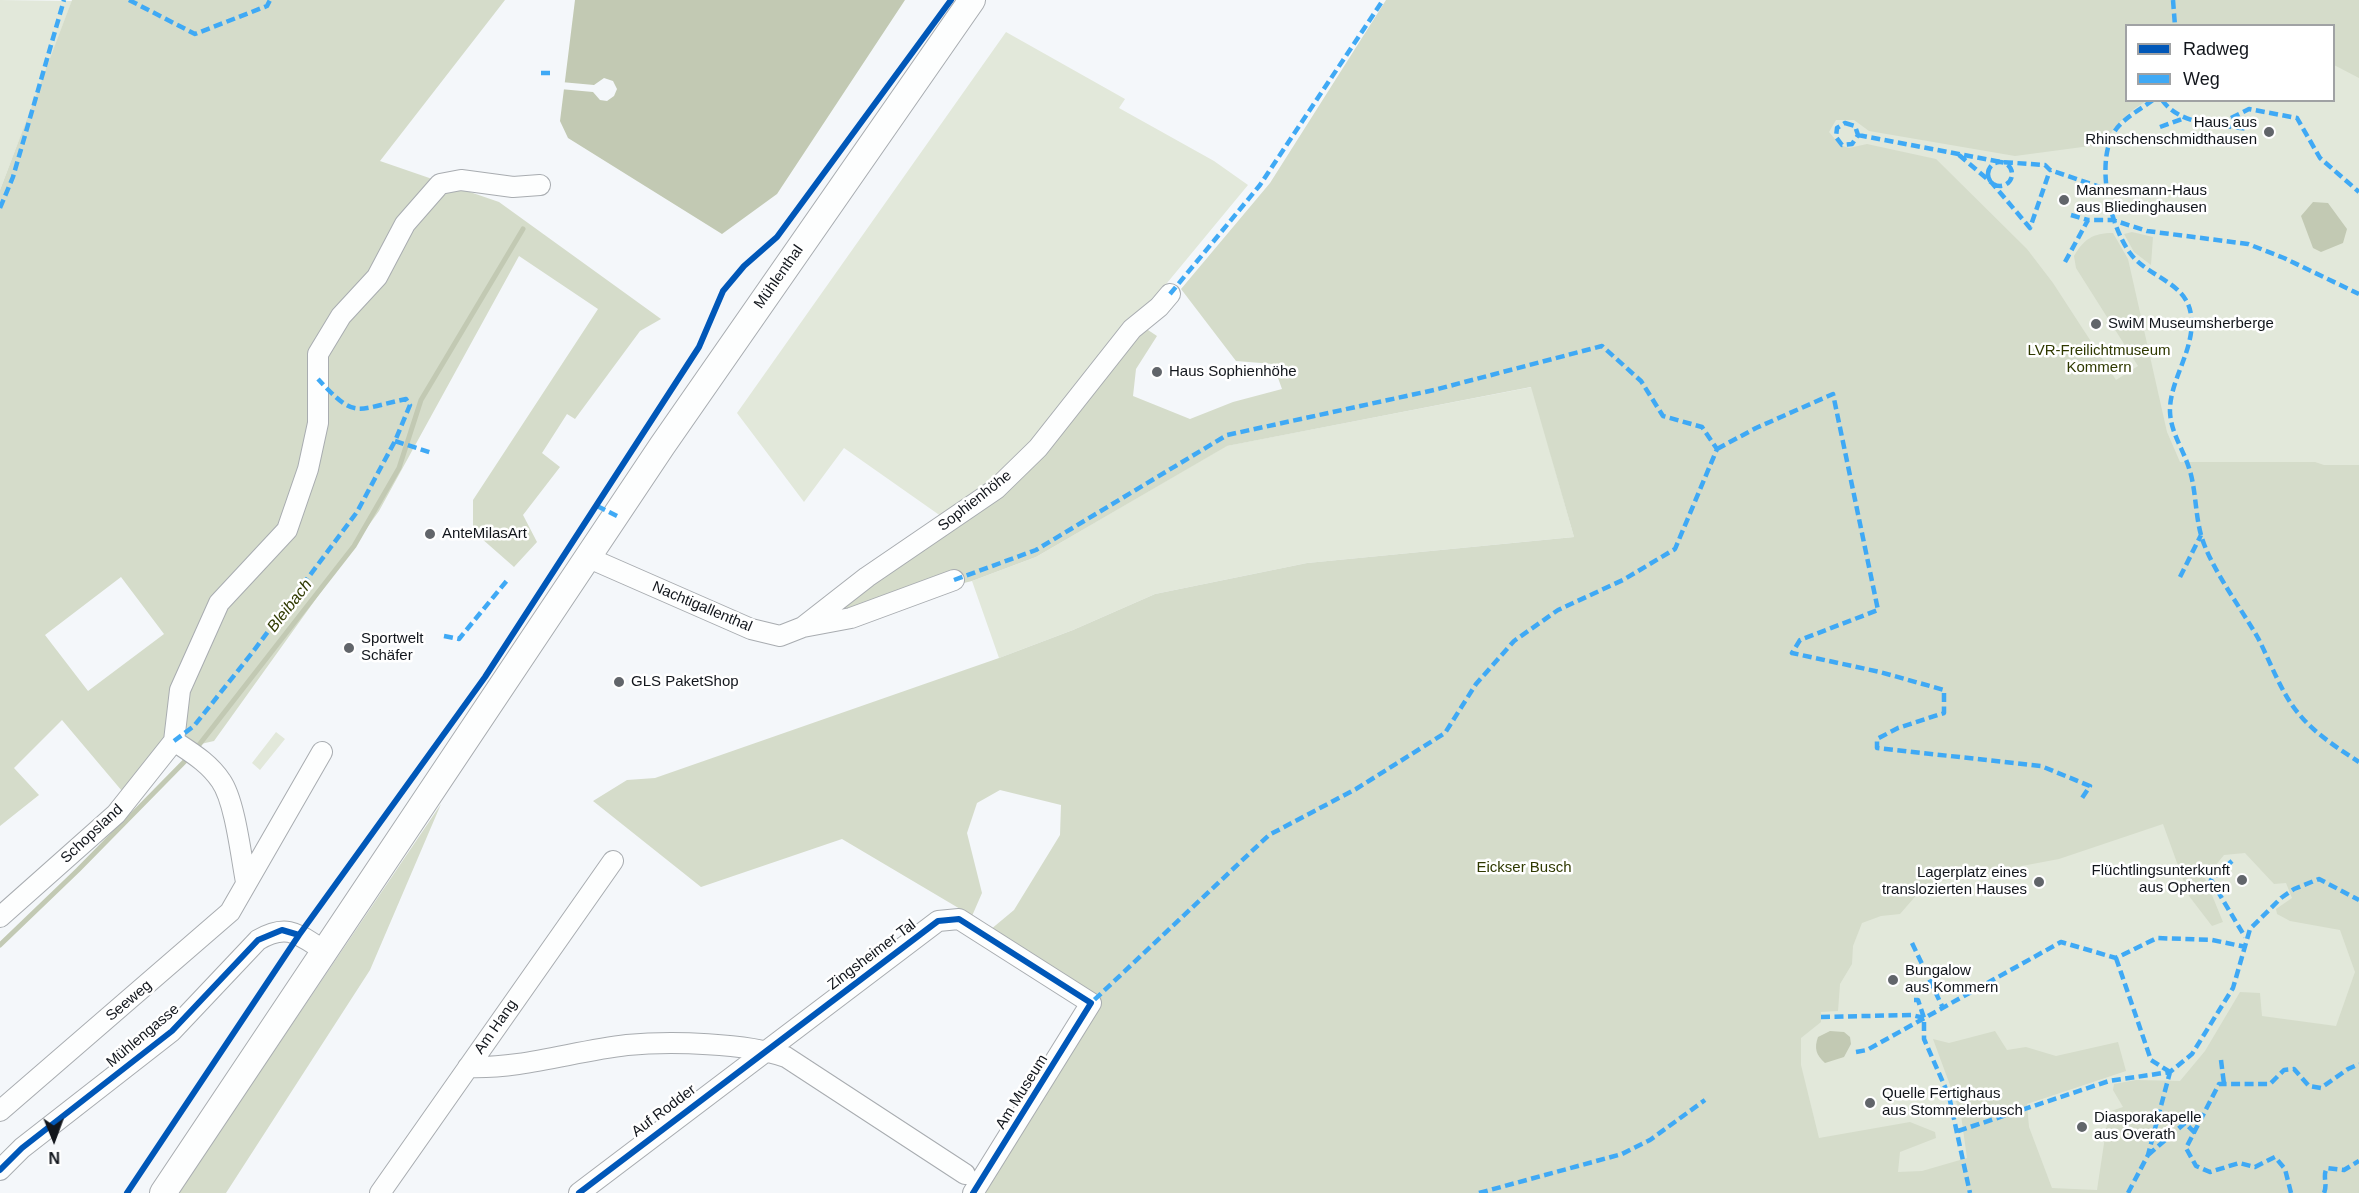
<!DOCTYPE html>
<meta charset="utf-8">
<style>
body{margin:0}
#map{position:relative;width:2359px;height:1193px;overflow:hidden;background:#f4f7fa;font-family:Helvetica,sans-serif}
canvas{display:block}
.legend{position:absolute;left:2125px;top:24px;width:210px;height:78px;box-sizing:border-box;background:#fff;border:2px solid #a0a2a4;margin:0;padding:8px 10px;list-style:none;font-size:18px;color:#12161c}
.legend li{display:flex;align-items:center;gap:12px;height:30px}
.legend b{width:30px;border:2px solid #a0a2a4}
.north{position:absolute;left:24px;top:1109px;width:60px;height:60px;-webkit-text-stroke:4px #fff;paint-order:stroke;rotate:179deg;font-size:16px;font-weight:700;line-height:24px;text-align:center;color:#12161c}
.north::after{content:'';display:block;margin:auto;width:21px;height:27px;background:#12161c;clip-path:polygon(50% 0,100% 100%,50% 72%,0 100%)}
</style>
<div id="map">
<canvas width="2359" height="1193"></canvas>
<ul class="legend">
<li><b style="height:8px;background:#0057b8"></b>Radweg</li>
<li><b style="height:8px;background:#3fa9f5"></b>Weg</li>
</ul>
<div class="north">N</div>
</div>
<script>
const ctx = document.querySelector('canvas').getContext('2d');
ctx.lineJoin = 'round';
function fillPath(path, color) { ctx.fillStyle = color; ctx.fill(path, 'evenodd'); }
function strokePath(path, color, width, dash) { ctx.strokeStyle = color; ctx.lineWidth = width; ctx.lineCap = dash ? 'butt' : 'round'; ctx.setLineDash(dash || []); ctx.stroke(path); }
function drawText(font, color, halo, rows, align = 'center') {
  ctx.font = font + ' Helvetica,sans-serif'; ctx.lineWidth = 5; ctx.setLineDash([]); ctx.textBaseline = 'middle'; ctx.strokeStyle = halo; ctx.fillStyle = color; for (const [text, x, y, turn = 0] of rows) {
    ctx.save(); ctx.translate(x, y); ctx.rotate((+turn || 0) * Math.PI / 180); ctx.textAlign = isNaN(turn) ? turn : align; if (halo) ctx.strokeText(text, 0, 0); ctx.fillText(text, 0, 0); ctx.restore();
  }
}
fillPath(new Path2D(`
 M0,0L72,1L0,190Z
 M1609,0H2359V1193H1391L1738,1059ZM2126,26H2334V100H2126Z
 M1006,32L1125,99L1119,108L1214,161L1248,185L1034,444L997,484L945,519L844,448L804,502L737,413Z
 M1532,387L1574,537L1307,563L1155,594L1073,630L999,658L972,581L1036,557L1226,446Z
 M276,732L285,739L260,770L252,763Z`), '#e2e8da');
fillPath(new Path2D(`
 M72,0H505L380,161L499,202L661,319L640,331L575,419L567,414L542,453L560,467L523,515L537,542L514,567L473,531V500L598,309L519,256L379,511L214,741L152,755L122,791L62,720L14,768L39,795L0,826V190ZM121,577L164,634L88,691L45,635Z
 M1386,0H2359V78L2334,65V26H2126V100L2146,101C2128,113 2115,123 2105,144L2015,156L1869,131L1854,120H1836L1829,132L1840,145L1849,148L1867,144L1936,159L2027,249L2053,283L2116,380L2138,366L2076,268L2074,256C2084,239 2093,233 2113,233L2128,259L2167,432L2180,462H2315L2324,465H2359V1193H983L1093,1007L990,930L1014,910L1060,835L1061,805L1000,790L977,803L967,833L982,893L972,916L842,839L701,887L593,801L627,780L655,778L999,658L1073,630L1155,594L1307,563L1574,537L1531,387L1227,446L1036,557L972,581L835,615L832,607L977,509L1142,326L1157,336L1136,369L1133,396L1190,419L1233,402L1282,389L1273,364L1236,361L1181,289L1270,183ZM2163,824L2189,896L2212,926L2223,922L2205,878L2224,855L2245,853L2274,884L2286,883L2292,898L2276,909L2277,914L2290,921L2340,930L2355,972L2336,1026L2262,1016L2260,993L2240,992L2205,1051L2180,1081L2136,1080L2114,1084L2113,1090L2123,1107L2111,1111L2108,1117L2097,1190L2052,1188L2029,1127L2027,1104L2126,1071L2118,1042L2056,1056L2026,1047L2007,1050L1995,1031L1949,1043L1933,1039L1961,1115L1967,1158L1922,1171L1898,1172L1900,1152L1936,1138L1935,1132L1910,1122L1819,1138L1801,1065V1038L1821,1022V1012L1838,1011L1840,984L1852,964L1853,946L1862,923L1881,916L1900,914L1926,884L2059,859Z
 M2132,232L2153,237L2151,265L2134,252L2124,234Z
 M441,804L370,970L226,1193H178Z`), '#d5dcca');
fillPath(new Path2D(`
 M575,0H905L777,194L722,234L568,138L560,121Z
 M2313,202L2328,203L2347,229L2343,243L2321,252L2313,248L2301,216Z
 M1830,1031L1844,1032L1850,1037L1851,1044L1844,1057L1825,1063C1816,1055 1814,1048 1818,1037Z`), '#c2c9b3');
fillPath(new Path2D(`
 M604,78L613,81L617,89L614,96L607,101L600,100L593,92L560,89L561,82L594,85Z`), '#f4f7fa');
strokePath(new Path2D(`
 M195,750L354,546L399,468L421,400L523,229
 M0,945L78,870L189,757`), '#c2c9b3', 5);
const minor = new Path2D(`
 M589,558L751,629L780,636L803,627L851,618L954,580
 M803,627L867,577L996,489L1038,448L1132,329L1159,307L1170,294
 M174,741L180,690L219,603L287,530L308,469L318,423V354L341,316L377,277L405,224L440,184L461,180L513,187L540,185
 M174,741C192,753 209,763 221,781C235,801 241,856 246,882
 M0,917L116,814L174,741
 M468,1067C522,1069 574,1051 627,1045C671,1041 746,1043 786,1057L965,1174
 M0,1111L230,912L322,752
 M0,1170L22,1148L172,1031L258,940C287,923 298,934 323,950
 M380,1193L613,861
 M579,1193L938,921L959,919L1091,1003L973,1193`);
const major = new Path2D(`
 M163,1193L662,446L972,0`);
strokePath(minor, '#a8acb0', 22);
strokePath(major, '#a8acb0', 28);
strokePath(minor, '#fdfefe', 20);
strokePath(major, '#fdfefe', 26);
strokePath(new Path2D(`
 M129,0L195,34L267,6L270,0
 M2173,0L2175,26
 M541,73H551
 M2153,100C2141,109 2127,116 2117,128C2094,158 2109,224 2130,253C2147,277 2187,282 2191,315C2196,349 2169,380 2170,412C2171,433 2183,449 2189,468C2196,489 2195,513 2201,535C2210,567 2241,608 2258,638C2270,661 2282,695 2299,714C2314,733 2339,749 2359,762
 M2162,100C2181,126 2218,124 2247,129
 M1845,123L1855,126L1858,135L1852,144L1842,145L1836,137L1837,128Z
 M2219,124L2249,109L2297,118L2320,158L2359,192
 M2160,127L2182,119
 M1858,135L2001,162L2045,165L2050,170L2106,189
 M1959,155L1992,183L2030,228L2050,170
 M1988 174a12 12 0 1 1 24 0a12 12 0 1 1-24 0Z
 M0,208L13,177L64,0
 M2071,215L2088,220
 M2065,262L2088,220H2113L2147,231L2248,244L2284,258L2359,294
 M1170,294L1260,185L1383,0
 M395,441L432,453
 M1717,449L1756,428L1833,394L1878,610L1800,640L1792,653L1880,672L1944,690V713L1898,728L1877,739V748L2041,766L2090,786L2080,801
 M597,506L617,516
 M2180,577L2201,535
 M954,580L1036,550L1227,435L1434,390L1602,346L1641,381L1663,416L1702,427L1717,449L1675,549L1623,580L1558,610L1514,641L1476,684L1445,733L1356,789L1269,835L1091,1003
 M444,636L459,639L509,578
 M174,741L194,726L252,653L357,512L395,441L410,405L406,399C354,410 356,420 318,379
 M2232,861L2211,880L2245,937
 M1912,943L1943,1008
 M2116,958L2151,1060L2170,1072
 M1914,1000H1918L1924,1018V1039L1949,1096L1970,1193
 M1821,1017L1912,1015L1924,1018
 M1856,1052L1867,1050L2061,942L2116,958L2157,938L2212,940L2246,947
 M2221,1060L2224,1084
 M1958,1131L2109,1081L2170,1072L2192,1054L2233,988L2250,929L2281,898L2294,889L2319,879L2359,900
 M2148,1155L2185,1123L2195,1133
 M1479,1193L1622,1154L1650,1140L1705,1100
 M2128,1193L2148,1155L2170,1072
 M2291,1193L2285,1169L2275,1157L2255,1167L2239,1163L2210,1172L2196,1166L2186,1148L2219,1084H2270L2284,1070L2294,1069L2309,1086L2321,1088L2348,1069L2359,1064
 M2324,1193C2328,1184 2322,1176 2327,1168L2344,1170L2359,1161`), '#3fa9f5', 4.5, [9, 4.5]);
strokePath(new Path2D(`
 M0,1170L22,1148L172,1031L258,940L282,930L299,935
 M127,1193L299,935L485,677L699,347L723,291L744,266L777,237L951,0
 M579,1193L938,921L959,919L1091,1003L973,1193`), '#0057b8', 6);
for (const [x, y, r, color] of [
 [2269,132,6,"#61656a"],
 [2064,200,6,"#61656a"],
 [2096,324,6,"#61656a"],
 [1157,372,6,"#61656a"],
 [430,534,6,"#61656a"],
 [349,648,6,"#61656a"],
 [619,682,6,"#61656a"],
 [2242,880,6,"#61656a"],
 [2039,882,6,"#61656a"],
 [1893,980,6,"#61656a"],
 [1870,1103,6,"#61656a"],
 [2082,1127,6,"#61656a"]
]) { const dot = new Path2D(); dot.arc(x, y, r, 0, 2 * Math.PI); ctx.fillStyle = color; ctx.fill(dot); strokePath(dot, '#fff', 2); }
drawText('15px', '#12161c', '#fff', [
 ["Haus aus",2257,123,"right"],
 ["Rhinschenschmidthausen",2257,140,"right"],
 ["Mannesmann-Haus",2076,191],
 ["aus Bliedinghausen",2076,208],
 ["SwiM Museumsherberge",2108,324],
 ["Haus Sophienhöhe",1169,372],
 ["AnteMilasArt",442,534],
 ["Sportwelt",361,639],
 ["Schäfer",361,656],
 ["GLS PaketShop",631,682],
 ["Flüchtlingsunterkunft",2230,871,"right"],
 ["aus Opherten",2230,888,"right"],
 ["Lagerplatz eines",2027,873,"right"],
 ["translozierten Hauses",2027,890,"right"],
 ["Bungalow",1905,971],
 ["aus Kommern",1905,988],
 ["Quelle Fertighaus",1882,1094],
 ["aus Stommelerbusch",1882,1111],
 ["Diasporakapelle",2094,1118],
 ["aus Overath",2094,1135]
], 'left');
drawText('15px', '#12161c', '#fff', [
 ["Mühlenthal",779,277,-55],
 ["Sophienhöhe",975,501,-38],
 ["Nachtigallenthal",702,607,23],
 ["Schopsland",92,834,-43],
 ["Zingsheimer Tal",872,955,-37],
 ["Seeweg",129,1001,-40],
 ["Am Hang",496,1027,-55],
 ["Mühlengasse",143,1036,-40],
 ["Am Museum",1022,1092,-58],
 ["Auf Rodder",664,1111,-37]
]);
drawText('15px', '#2f3900', '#fff', [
 ["LVR-Freilichtmuseum",2099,351],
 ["Kommern",2099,368],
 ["Eickser Busch",1524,868]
]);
drawText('italic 16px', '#333d04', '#fff', [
 ["Bleibach",290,606,-52]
]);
</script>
